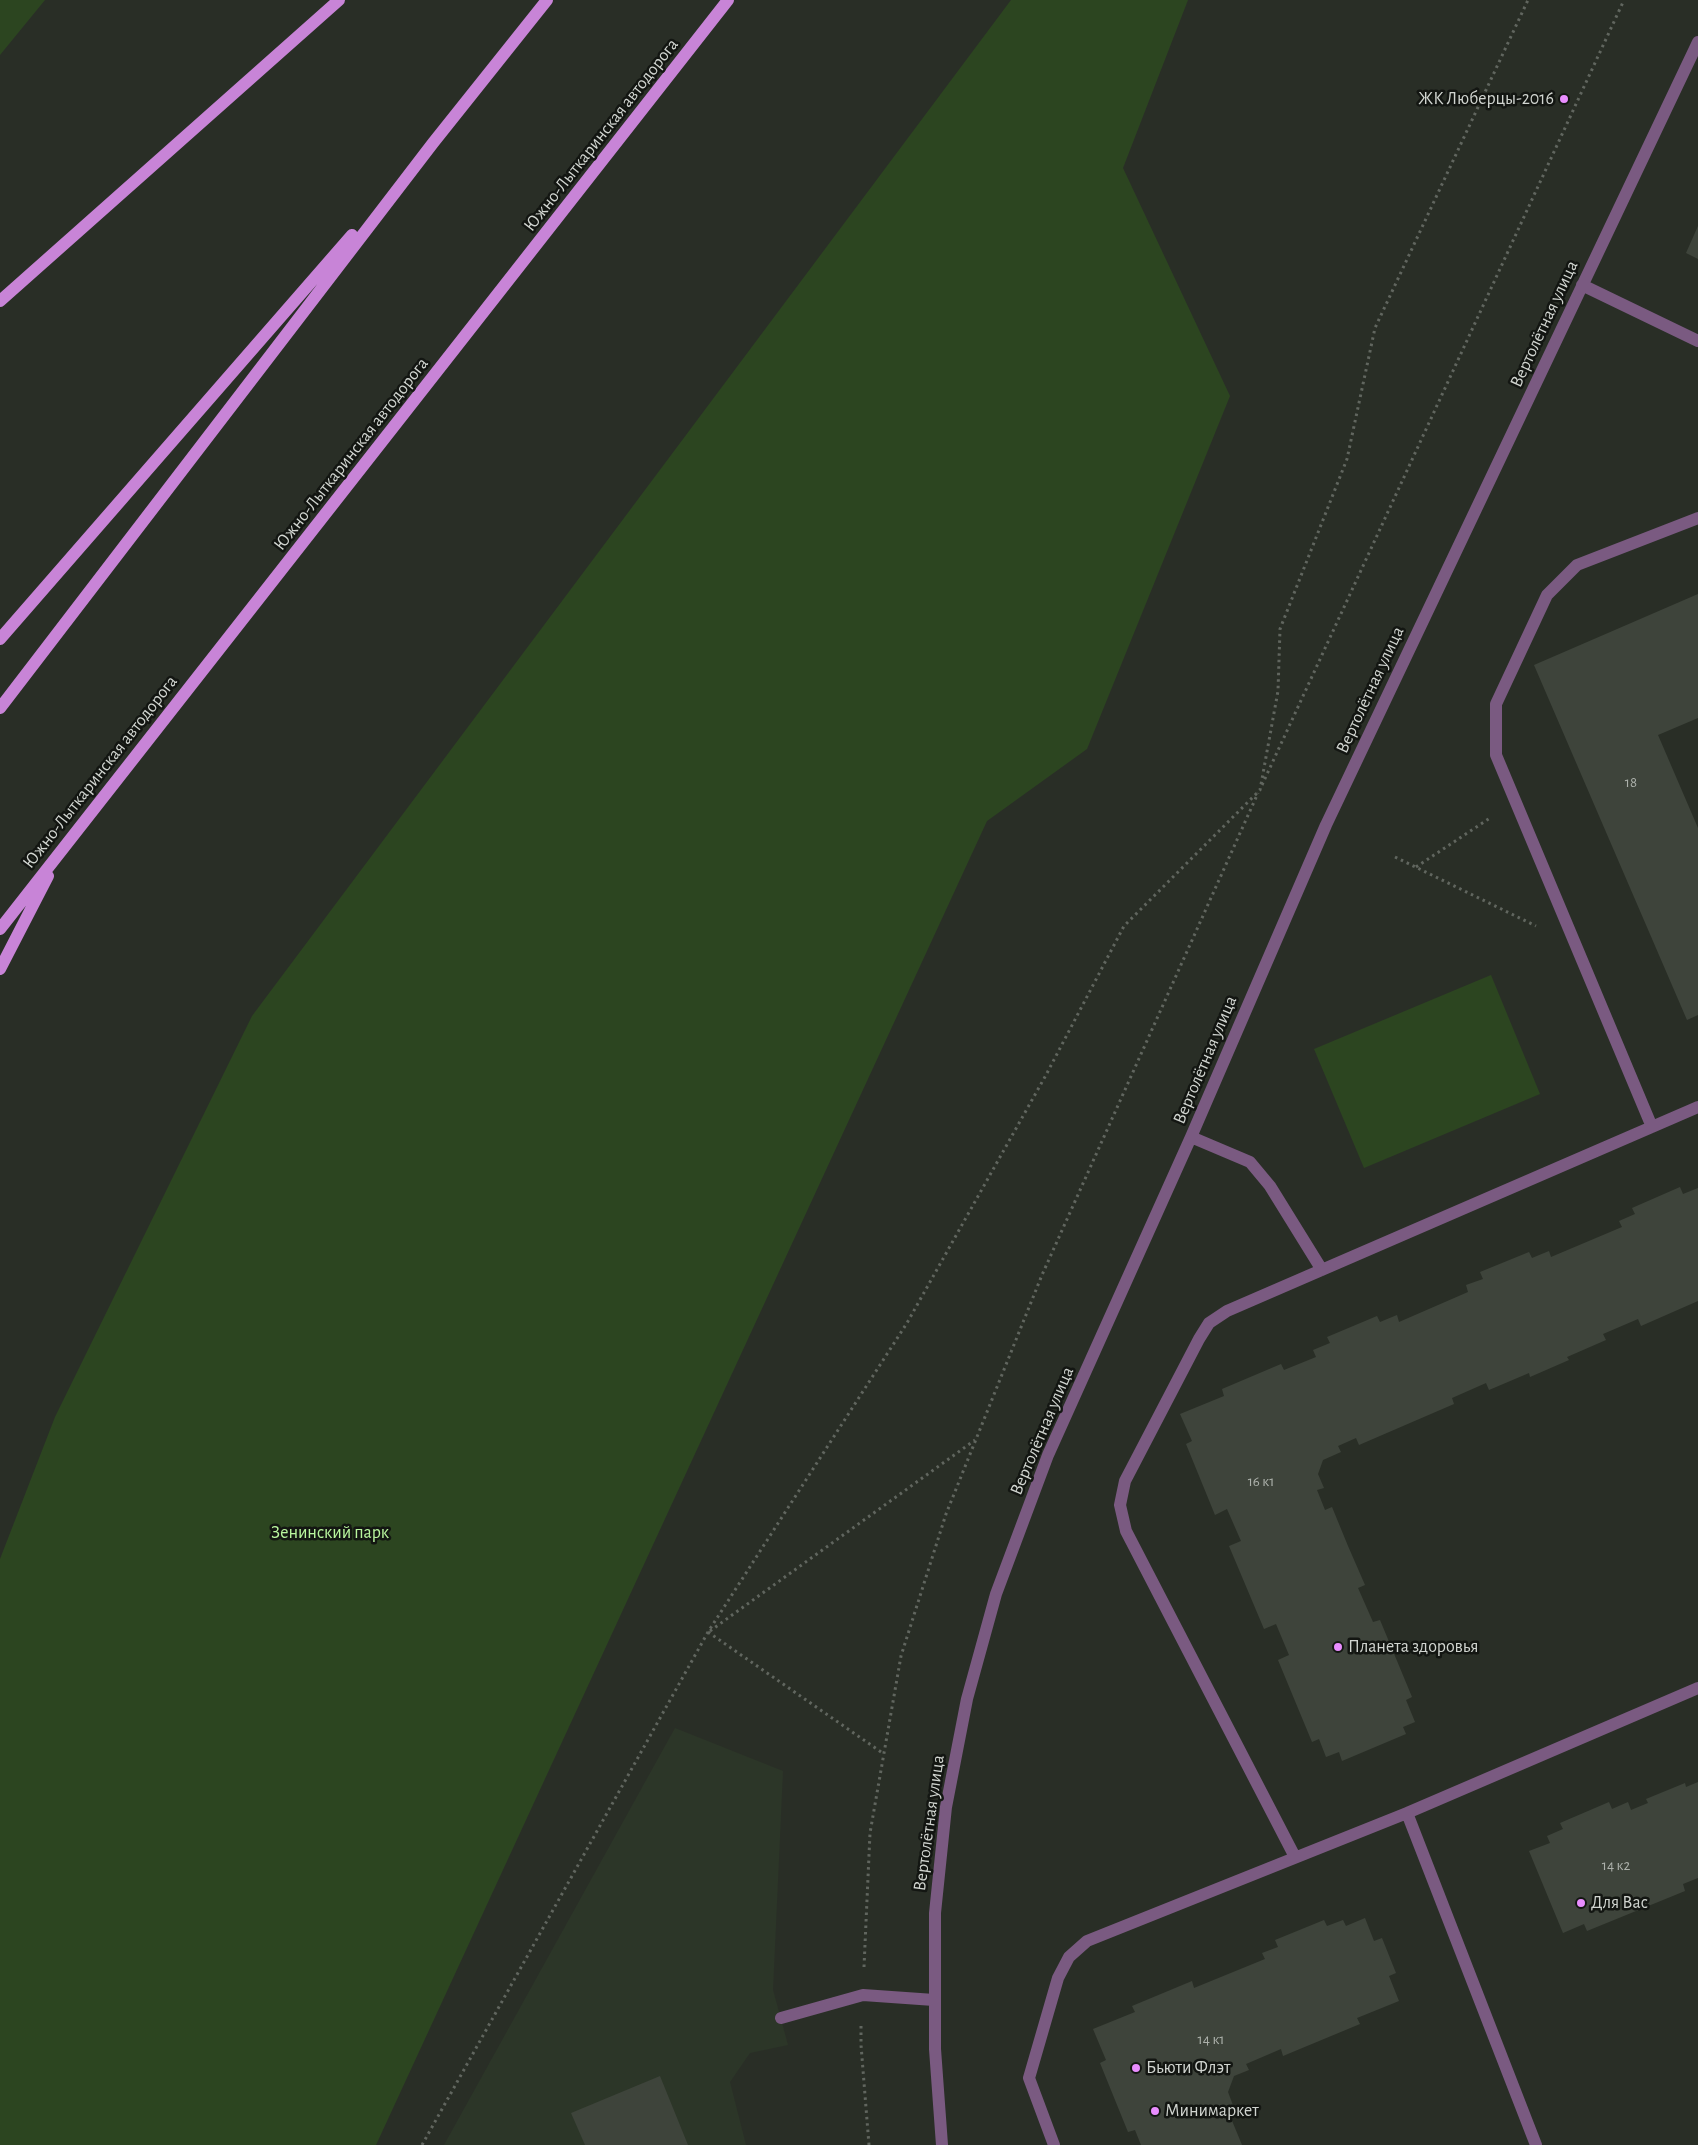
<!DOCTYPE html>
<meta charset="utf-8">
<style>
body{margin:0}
canvas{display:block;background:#292e26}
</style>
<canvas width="1698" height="2145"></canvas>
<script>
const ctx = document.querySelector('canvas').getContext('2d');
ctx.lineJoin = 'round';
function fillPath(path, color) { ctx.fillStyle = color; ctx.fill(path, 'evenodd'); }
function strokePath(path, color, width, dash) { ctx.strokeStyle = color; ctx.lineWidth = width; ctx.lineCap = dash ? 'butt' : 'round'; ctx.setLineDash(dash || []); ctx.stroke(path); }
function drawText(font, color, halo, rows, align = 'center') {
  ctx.font = font + ' "Alegreya Sans",sans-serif'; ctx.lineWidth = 5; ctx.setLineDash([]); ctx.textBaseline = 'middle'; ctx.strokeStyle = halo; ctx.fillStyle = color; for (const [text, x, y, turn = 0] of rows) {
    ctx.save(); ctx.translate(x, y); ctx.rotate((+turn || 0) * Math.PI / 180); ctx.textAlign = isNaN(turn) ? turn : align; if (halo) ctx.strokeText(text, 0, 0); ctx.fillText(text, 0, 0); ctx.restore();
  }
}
fillPath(new Path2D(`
 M675,1728L783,1771L773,1990L788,2045L750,2053L730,2082L746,2145H444Z`), '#2c3628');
fillPath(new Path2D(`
 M0,0H45L0,55Z
 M1011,0H1188L1123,168L1230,396L1087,749L987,821L376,2145H0V1559L55,1417L252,1016Z
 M1491,975L1540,1094L1364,1168L1314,1049Z`), '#2c4520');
fillPath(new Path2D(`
 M1698,226V259L1686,253Z
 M1698,594V718L1658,735L1698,828V1015L1687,1020L1534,665Z
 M1680,1187L1683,1194L1698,1188V1301L1641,1326L1638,1319L1603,1334L1606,1340L1567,1357L1569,1360L1530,1377L1529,1373L1489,1390L1486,1383L1452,1398L1454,1404L1359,1445L1356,1438L1338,1446L1341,1452L1323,1460L1318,1474L1324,1488L1317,1490L1325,1510L1332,1507L1348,1546L1365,1585L1358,1588L1373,1622L1380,1620L1412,1697L1406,1700L1415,1722L1403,1727L1406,1734L1342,1761L1339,1752L1326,1757L1319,1739L1312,1742L1278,1660L1289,1655L1276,1624L1264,1629L1229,1546L1241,1541L1227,1509L1215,1515L1186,1444L1192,1441L1180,1414L1224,1396L1222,1389L1281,1364L1284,1370L1316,1357L1313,1350L1330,1343L1327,1337L1377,1316L1380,1322L1397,1315L1399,1322L1468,1292L1466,1285L1483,1279L1480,1272L1529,1252L1532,1258L1549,1251L1551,1257L1622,1227L1619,1221L1635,1214L1632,1208Z
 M1698,1782V1878L1683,1884L1685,1891L1587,1931L1584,1924L1563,1933L1529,1851L1550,1843L1547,1836L1563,1829L1560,1823L1609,1802L1612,1809L1628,1802L1631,1810L1648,1803L1646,1799L1685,1783L1686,1787Z
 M1365,1918L1374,1941L1382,1938L1396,1973L1389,1976L1399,2001L1357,2018L1360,2024L1283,2056L1281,2049L1246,2064L1249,2070L1234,2076L1228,2092L1234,2108L1228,2111L1242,2145H1141L1135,2130L1128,2132L1100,2063L1106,2060L1093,2029L1135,2012L1132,2006L1192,1981L1194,1988L1265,1959L1262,1953L1278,1947L1275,1940L1324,1920L1327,1926L1343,1920L1346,1926Z
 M660,2076L688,2145H585L571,2113Z`), '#3e443b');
strokePath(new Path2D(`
 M1262,785L1624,0
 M1395,857L1536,926
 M1416,867L1490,818
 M710,1631L975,1440
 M708,1632L884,1754
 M864,1967L870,1833L901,1656L946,1514L1042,1275L1258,793
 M861,2026V2045L869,2145
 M422,2145L708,1632L907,1323L1046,1075L1124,926L1260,790L1278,691L1280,629L1347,459L1375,328L1528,0`), '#61665f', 3, [2.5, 4]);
strokePath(new Path2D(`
 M1582,285L1698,341
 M1652,1127L1496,755V704L1547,595L1577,565L1698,518
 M1191,1137L1250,1162L1270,1186L1322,1270
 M1407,1813L1698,1688
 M1295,1857L1126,1531L1120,1505L1125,1481L1199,1339L1209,1323L1227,1311L1698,1107
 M781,2018L863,1995L934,2000
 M942,2145L935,2049V1913L946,1807L967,1699L996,1594L1048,1455L1191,1137L1326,825L1698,42
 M1054,2145L1029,2078L1058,1978L1069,1957L1087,1941L1407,1813L1536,2145`), '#7a5a81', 12);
strokePath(new Path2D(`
 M0,301L339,0
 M0,639L352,235
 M0,708L433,143L547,0
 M0,929L728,0
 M0,969L48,876`), '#c884d7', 12);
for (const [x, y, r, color] of [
 [1564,99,5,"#e98dfe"],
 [1338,1647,5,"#e98dfe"],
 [1581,1903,5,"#e98dfe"],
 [1136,2068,5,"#e98dfe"],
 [1155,2111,5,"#e98dfe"]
]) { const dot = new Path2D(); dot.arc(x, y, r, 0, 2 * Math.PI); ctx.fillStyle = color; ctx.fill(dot); strokePath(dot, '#131612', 2); }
drawText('15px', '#acb1ab', null, [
 ["18",1631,782],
 ["16 к1",1261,1481],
 ["14 к2",1616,1865],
 ["14 к1",1211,2039]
]);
drawText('18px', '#d1d5d0', '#131612', [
 ["ЖК Люберцы-2016",1554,99,"right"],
 ["Планета здоровья",1348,1647],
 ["Для Вас",1591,1903],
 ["Бьюти Флэт",1146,2068],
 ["Минимаркет",1165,2111]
], 'left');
drawText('18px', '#d1d5d0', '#131612', [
 ["Южно-Лыткаринская автодорога",601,135,-52],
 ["Вертолётная улица",1544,324,-65],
 ["Южно-Лыткаринская автодорога",351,454,-52],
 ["Вертолётная улица",1370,690,-65],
 ["Южно-Лыткаринская автодорога",100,772,-52],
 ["Вертолётная улица",1205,1060,-67],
 ["Вертолётная улица",1042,1431,-67],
 ["Вертолётная улица",929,1823,-82]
]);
drawText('18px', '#b9f69e', '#131612', [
 ["Зенинский парк",330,1533]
]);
</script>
